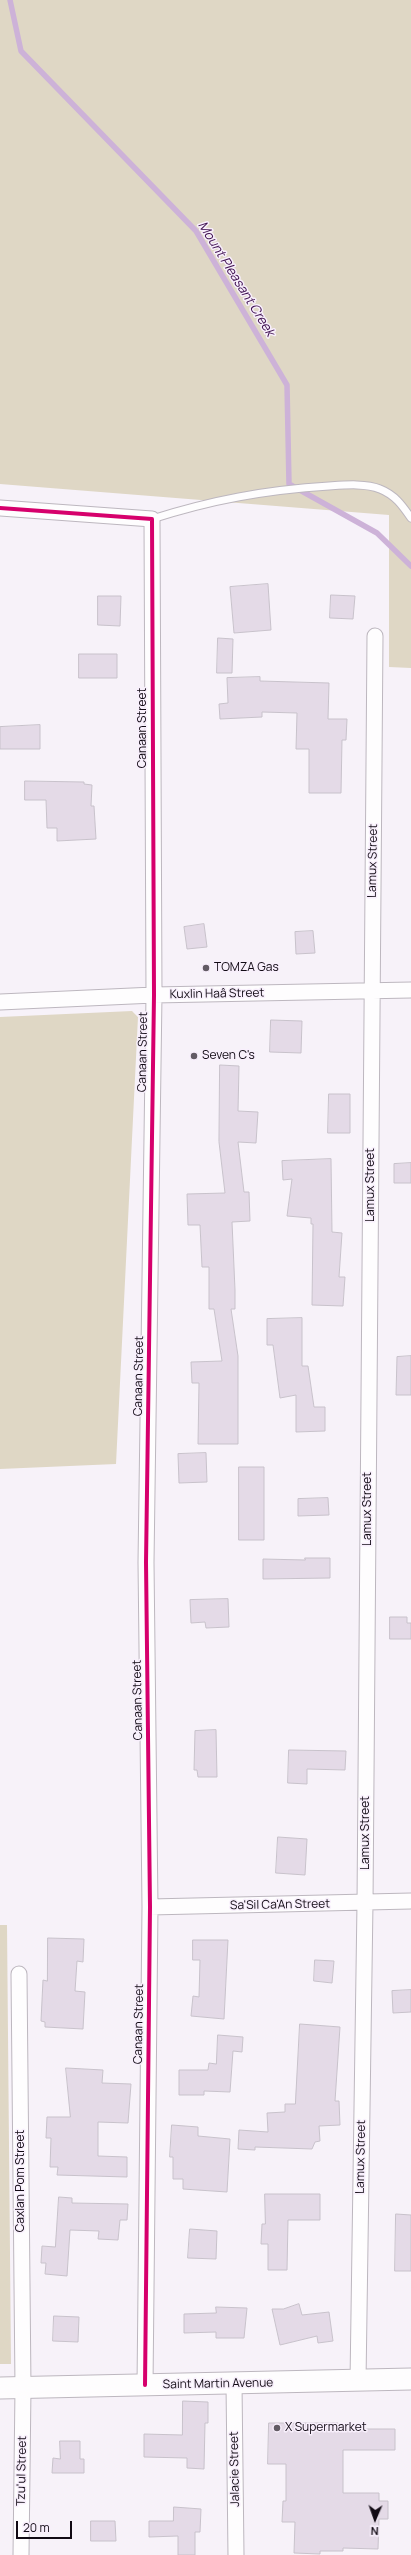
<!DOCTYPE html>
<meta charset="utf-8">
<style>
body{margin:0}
#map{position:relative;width:411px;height:2555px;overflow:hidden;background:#f7f2f9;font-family:Manrope,sans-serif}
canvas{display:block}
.north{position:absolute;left:355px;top:2499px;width:40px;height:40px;-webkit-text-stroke:3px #f8effc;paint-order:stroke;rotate:182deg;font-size:11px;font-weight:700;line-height:16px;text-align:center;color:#110a14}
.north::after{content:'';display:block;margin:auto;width:14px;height:18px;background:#110a14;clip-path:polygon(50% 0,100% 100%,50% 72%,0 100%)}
.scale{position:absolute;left:16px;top:2521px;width:56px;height:18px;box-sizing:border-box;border:2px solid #110a14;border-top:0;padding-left:5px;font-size:12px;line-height:14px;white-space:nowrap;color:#110a14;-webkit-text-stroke:3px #f8effc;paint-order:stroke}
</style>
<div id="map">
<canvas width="411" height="2555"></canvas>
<div class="north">N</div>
<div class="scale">20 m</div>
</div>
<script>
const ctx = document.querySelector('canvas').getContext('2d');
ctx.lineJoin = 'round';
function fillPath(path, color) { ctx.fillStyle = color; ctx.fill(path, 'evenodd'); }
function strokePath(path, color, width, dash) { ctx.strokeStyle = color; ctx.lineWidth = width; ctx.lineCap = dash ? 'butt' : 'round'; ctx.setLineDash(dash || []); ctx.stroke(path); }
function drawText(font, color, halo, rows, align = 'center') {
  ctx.font = font + ' Manrope,sans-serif'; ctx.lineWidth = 3; ctx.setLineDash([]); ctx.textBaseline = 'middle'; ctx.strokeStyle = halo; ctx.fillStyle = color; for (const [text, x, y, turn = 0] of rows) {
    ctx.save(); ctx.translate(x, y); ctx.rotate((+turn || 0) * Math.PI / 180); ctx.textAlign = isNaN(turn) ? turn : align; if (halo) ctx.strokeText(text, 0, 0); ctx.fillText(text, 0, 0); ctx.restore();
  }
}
fillPath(new Path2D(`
 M0,0H411V668L389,667V515L0,484Z
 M132,1011L138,1017L116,1464L0,1469V1017Z
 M0,1925H7L11,2364H0Z`), '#dfd7c5');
strokePath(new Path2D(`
 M10,0L21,51L196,231L287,385L289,484L377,533L411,566`), '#cdb2d8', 5.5);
const building = new Path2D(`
 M268,584L271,630L234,633L230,587Z
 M331,595L355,596L353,619L330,618Z
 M98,596H121L120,626L98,625Z
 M218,638L233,639L232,673H217Z
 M79,654H117V678H79Z
 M260,677V681L329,683L328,719H347L346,740H342L341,793H309V749H296L297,713L262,712V717L220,719L219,704L228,703L227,678Z
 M40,725V749H0V727Z
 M25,781L84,782V784L92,785L91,806H94L96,839L57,841V828H47L46,800H25Z
 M204,924L207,947L187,949L184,927Z
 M313,931L315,953L296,954L295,932Z
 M271,1020L302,1021L301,1053L270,1052Z
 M220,1065L239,1066L238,1111L258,1112L256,1143L238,1142L244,1192H249L250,1221L232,1222L235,1290V1309H231L238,1356V1444H198L199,1383H192L191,1362L222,1361L214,1309H209V1267H202L200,1225H188L187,1194L225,1193L219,1142Z
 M329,1094H350V1133H328Z
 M331,1159L332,1232L342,1233L339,1277H345L343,1306L312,1305L313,1224H311V1218L287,1216L292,1179L283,1180L282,1161Z
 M411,1163V1183H394V1164Z
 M302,1318V1366H308L314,1407H325V1431L296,1432V1395L280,1398L273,1345H267V1319Z
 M411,1356V1395H396L397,1357Z
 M206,1453L207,1482L179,1483L178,1454Z
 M239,1467H264V1540H239Z
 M328,1498L329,1515L298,1516V1499Z
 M305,1558H330V1578L263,1579V1559L305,1560Z
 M228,1599L229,1627L206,1628L205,1622L191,1623L190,1600Z
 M390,1617H407V1623H411V1639H390Z
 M216,1730L217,1777H198L197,1770H194L195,1731Z
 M289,1750L346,1751L345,1770L307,1769V1784L288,1783Z
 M278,1837L307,1839L305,1875L276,1873Z
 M48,1938L84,1939L83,1962L77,1961L75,1991L85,1992L83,2029L45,2027V2022L41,2021L43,1980L47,1981Z
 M193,1940H228L224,2019L191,2016L193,1996L199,1997L200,1960H193Z
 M315,1960L334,1961L332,1983L314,1981Z
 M411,1990V2012L393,2013L392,1991Z
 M300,2024L340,2027L335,2101H339L340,2125L319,2126L320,2141L315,2142L312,2149L255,2147V2150L238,2149L239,2130L268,2132L267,2113L285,2112V2104H295Z
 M218,2035L243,2037L242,2052L233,2051L230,2092L204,2091V2095H179V2070H208L209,2063L216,2064Z
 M66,2068L103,2070L102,2083L131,2084L128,2123L98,2122V2156L127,2157V2177L57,2175L58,2167H50L51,2138H46L47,2117H70Z
 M172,2125L198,2127V2136L230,2139L227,2192L183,2189V2179H173V2157H170Z
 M265,2194H320V2220H288L287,2270H268V2244H261L262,2224H265Z
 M59,2197L72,2198V2203L128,2204L127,2220H120L118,2240L98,2239L99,2231L70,2230L67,2276L45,2274L46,2263H41L42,2246L55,2247Z
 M396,2214L411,2215V2271H395Z
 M190,2229L217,2231L216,2259L188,2258Z
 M299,2304L302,2315L329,2312L333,2341L318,2343L317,2336L280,2345L272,2309H283Z
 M216,2307L247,2308L244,2338H216V2332L184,2333V2314L216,2313Z
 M54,2316L79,2317L78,2342L53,2341Z
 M183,2401L208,2402V2423H205L204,2469L187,2468V2458L144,2457V2434L182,2435Z
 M269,2423H338V2429H395V2450H343V2493H379V2501H388V2519H379L378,2549L343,2548V2551H320V2554L294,2553L295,2522H282L283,2501H286V2464H268Z
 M60,2441H80V2459H84V2473H52L53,2458L60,2459Z
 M174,2507L201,2509L200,2532H195V2555H178V2536L149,2537V2521H173Z
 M91,2521H115L116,2541H91Z`);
fillPath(building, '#e4dae7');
strokePath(building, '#c8c2cb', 1);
const lane = new Path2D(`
 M152,519C212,500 265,490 329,486C344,485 366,483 380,489C395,495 402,505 411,518`);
const street = new Path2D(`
 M0,508L152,519L154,995L146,1562L150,1907L145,2385
 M0,1002L154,995L411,990
 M150,1907L411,1901
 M19,1974L23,2388L21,2555
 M358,2381L365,1903L375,636
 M234,2384L236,2555`);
const secondary = new Path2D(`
 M0,2388L411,2379`);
strokePath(lane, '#bdb7bf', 9);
strokePath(street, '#bdb7bf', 17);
strokePath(secondary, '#bdb7bf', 23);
strokePath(lane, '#fefdfe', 7);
strokePath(street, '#fefdfe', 15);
strokePath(secondary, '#fefdfe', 21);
strokePath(new Path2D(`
 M0,508L152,519L154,995L146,1562L150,1907L145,2385`), '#d6006c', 4);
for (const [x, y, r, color] of [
 [206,968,4,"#625b64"],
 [194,1056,4,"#625b64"],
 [277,2428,4,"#625b64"]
]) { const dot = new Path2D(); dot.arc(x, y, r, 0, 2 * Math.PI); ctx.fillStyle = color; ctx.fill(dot); strokePath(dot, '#f8effc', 1.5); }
drawText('12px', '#110a14', '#f8effc', [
 ["Canaan Street",143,728,-90],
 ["Lamux Street",373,861,-89],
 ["Kuxlin Haâ Street",217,994,-1],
 ["Canaan Street",143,1052,-89],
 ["Lamux Street",371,1185,-90],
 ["Canaan Street",139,1376,-89],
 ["Lamux Street",368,1509,-90],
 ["Canaan Street",138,1700,-91],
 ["Lamux Street",366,1833,-90],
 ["Sa'Sil Ca'An Street",280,1905,-1],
 ["Canaan Street",139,2024,-89],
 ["Lamux Street",361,2157,-89],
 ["Caxlan Pom Street",21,2181,-90],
 ["Saint Martin Avenue",218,2384,-1],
 ["Jalacie Street",235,2469,-91],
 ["Tzu'ul Street",22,2471,-89]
]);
drawText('12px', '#110a14', '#f8effc', [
 ["TOMZA Gas",214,968],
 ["Seven C's",202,1056],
 ["X Supermarket",285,2428]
], 'left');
drawText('italic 13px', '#3e0f4f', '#f8effc', [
 ["Mount Pleasant Creek",236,279,58]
]);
</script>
